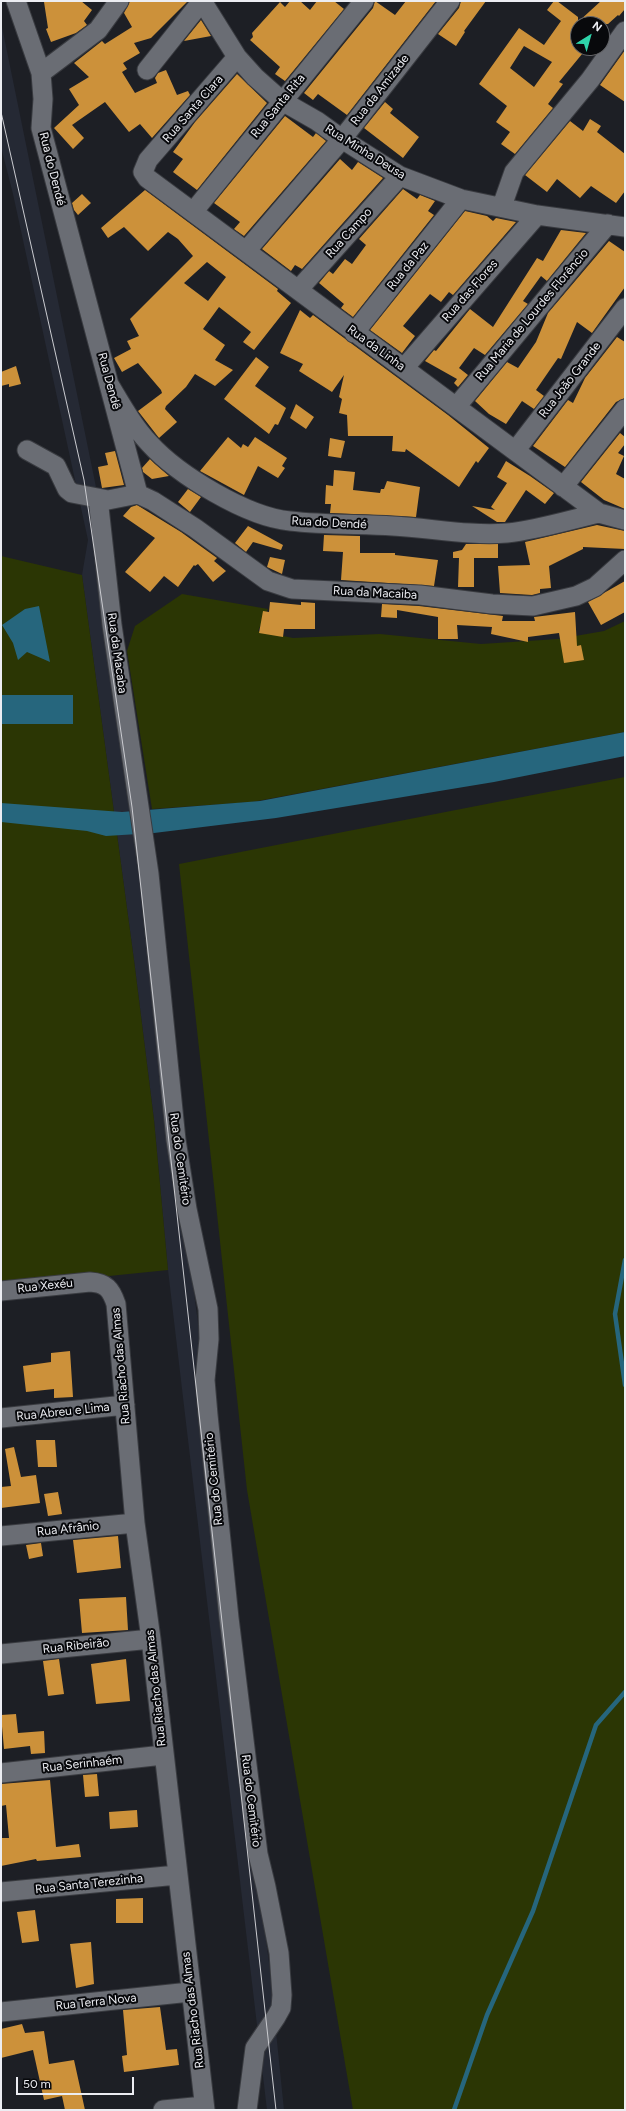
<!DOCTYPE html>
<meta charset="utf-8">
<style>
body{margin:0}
#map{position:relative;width:626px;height:2111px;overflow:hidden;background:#1d1f25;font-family:Figtree,sans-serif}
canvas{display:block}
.frame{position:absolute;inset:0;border:2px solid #ecedf2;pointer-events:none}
.north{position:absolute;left:570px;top:16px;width:40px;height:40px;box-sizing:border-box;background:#08090c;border:1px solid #636468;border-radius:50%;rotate:37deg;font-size:11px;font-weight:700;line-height:16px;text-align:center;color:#ecedf2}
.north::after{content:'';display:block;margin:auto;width:14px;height:18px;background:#2ed4aa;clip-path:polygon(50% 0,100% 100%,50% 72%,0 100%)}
.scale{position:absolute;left:16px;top:2077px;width:118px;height:18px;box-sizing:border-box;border:2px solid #ecedf2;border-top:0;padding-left:5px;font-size:12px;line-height:14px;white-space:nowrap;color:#ecedf2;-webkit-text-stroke:3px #08090c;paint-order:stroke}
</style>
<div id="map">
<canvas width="626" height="2111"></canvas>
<div class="frame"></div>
<div class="north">N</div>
<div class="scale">50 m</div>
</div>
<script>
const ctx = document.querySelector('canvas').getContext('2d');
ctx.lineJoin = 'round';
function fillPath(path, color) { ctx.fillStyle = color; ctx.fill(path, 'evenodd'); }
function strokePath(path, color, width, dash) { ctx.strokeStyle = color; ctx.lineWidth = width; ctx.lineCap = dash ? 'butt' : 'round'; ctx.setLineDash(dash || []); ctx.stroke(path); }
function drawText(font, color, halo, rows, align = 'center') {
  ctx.font = font + ' Figtree,sans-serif'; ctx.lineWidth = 4; ctx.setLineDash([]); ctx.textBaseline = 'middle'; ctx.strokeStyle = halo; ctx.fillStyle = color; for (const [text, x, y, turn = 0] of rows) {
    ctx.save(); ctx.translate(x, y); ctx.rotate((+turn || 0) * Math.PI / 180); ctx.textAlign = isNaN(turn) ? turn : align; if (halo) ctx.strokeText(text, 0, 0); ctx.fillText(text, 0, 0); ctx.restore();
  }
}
fillPath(new Path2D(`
 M1,22L96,487L179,1180L200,1338L242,1751L269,1963L284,2110H267L168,1270L154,1120L134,960L82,575L88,540L13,194L1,147Z`), '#252934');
fillPath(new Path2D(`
 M1,556L82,575L134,960L154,1120L168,1270L1,1287Z
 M182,594L268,609L258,631L293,638L380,634L481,644L558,639L604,631L625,621V732L252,802L152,809L127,651L135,626Z
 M625,777V2110H353L247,1490L179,864Z`), '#2b3604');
fillPath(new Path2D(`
 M39,606L50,662L27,652L18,660L13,643L2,625L25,609Z
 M1,695H73V724H1Z
 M625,732V756L494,782L276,818L154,833L106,836L87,831L1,822V803L122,812L260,801Z`), '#26667d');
strokePath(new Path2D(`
 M625,1260L615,1314L625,1385
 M454,2110L487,2015L533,1911L596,1725L625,1692`), '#26667d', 4.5);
fillPath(new Path2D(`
 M52,1H81L92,10L84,21L87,25L76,33L51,42L46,29L48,28L44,2Z
 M130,1H188L151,38L134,43L140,53L123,63L127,69L122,72L135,93L157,83L155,78L158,73L166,70L177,95L188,91L190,95L152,138L140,124L129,132L105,102L72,125L84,138L73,149L54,128L79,105L69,89L89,77L74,63L102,41L105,44L132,27L124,13Z
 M290,1H300L310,10L317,1H334L344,9L285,81L275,74L280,67L250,40L253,37L252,33L280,2L285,7Z
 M375,1L395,15L406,1H436L347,115L318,94L313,100L304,93L373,8Z
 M461,1H486L464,31L465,32L456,46L438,34L459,8Z
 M554,1H557L578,17V22L601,1H625V9L619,16L618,15L608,24H578V48H587L559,82L563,84L548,104L553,108L515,154L501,144L510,132L496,122L507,106L479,84L519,28L544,45L561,21L547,10ZM524,46L552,62L534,87L510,68Z
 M201,20L211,36L184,41Z
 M587,48H599L595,55Z
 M625,50V102L600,85Z
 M237,74L267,103L197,190L173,172L183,159L173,152L195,122Z
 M385,102L393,109L390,113L419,137L403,158L364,128Z
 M285,116L313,137L316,133L326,141L244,236L234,229L240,222L214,203Z
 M590,119L601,126L597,132L625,154V191L616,203L591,186L580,198L557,179L547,192L525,175L570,121L583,131Z
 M340,159L352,170L358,162L383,178L302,269L295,265L291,271L262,249Z
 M403,189L417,199L420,195L435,201L428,211L434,215L353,317L341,308L344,304L319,283L329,271L333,274L345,259L352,264L366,245L359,239Z
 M145,190L278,289L277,291L291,303L254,350L243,342L251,332L219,307L203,329L225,345L215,360L233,370L215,386L195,374L186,387L166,406L165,409L177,422L159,438L138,411L162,393L161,390L138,363L122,372L114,358L131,349L127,341L139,336L130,319L193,256L178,239L168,232L148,251L124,227L108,238L101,228ZM207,262L226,277L208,301L184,283Z
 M82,194L91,203L78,215L74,210L72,203Z
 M465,211L487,216L493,221L496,218L516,222L453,295L449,292L441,302L430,294L403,326L415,336L402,353L370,330Z
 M561,230L586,233L547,281L541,276L523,301L528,304L485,355L474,348L459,368L468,375L458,387L454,383L457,379L425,361L434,350L436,351L470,309L493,327L537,258L543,261Z
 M609,241L625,252V287L592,333L577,322L561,359L558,358L536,390L544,396L534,409L522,401L506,424L489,414L475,401L507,362L518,368L536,342L548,313Z
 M300,310L310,318L313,315L448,415L489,448L478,463L476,461L459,487L406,449L405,452L392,451L393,436H348L347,415L339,413L342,399L339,397L344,375L332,392L299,371L303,364L280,353Z
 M617,337L625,342V398L616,402L565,467L533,446L568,400L573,403L585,378Z
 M256,357L269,367L255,386L286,408L278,425L275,424L269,434L224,399Z
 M16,366L21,384L9,387V384L1,386V372Z
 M296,404L314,417L306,429L290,418Z
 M620,433L625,437V444L618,453L624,456L616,474L625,479V509L604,500L581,482Z
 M228,437L241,448L243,444L248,447L255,437L287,458L282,466L285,468L278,478L258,466L244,495L200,471Z
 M330,438L345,441L341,458L328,456Z
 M115,451L124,485L102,488L98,467L108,465L105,453Z
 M150,459L155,464L169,476L152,479L143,472L142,468Z
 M506,461L530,476L554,493L545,504L526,490L505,522H497L472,506L495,510L491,507L507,483L497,477Z
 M334,470L355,472L353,490L380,493L381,489H384L387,481L420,487L416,517L330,513L331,504H325L326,485L333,486Z
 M188,489L201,497L190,512L178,502Z
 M137,505L181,532L217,558L214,561L226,571L213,582L198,564L195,566L194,565L178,587L164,576L150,592L125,572L155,538L123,516L131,507Z
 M597,525L625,531V549L583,547V549L549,566L551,588L540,589V593L532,595L500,593L498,566L530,565L525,542Z
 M248,526L283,545L281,550L253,542L246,552L235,543Z
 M324,535L360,536V553H395V555L438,560L434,586L341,580L343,552L323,551Z
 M466,544H498V558H474V587H458L459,558H453V552L462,550Z
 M270,557L285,560L282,574L267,567Z
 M625,581V612L601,625L588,602Z
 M270,602L301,605V602L315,603V629H284L283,637L259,633L263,611L269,612Z
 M382,604L419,606L503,616L502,621H535L534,617L575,612L577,646L581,645L584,660L564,663L559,633L528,637V642L491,634L492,627L457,625L458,639H438V617L397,610V618L381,617Z
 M70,1351L73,1397L54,1398V1389L26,1392L23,1366L51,1362V1353Z
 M36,1440H55L57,1467H38Z
 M14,1447L21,1477L36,1475L40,1503L1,1508V1487L11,1486L5,1449Z
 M58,1492L62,1514L48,1516L44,1494Z
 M118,1536L121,1568L77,1573L73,1540Z
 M41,1543L43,1556L29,1559L26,1545Z
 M126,1597L128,1630L82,1633L79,1599Z
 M59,1659L64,1694L48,1696L43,1661Z
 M126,1659L130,1701L96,1704L91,1664Z
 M16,1714L18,1733L44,1731L45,1753L31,1754L30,1746L4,1749L1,1715Z
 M97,1774L99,1796L85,1797L83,1775Z
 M50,1780L56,1847L79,1844L81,1857L37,1861L36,1859L1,1866V1838H9L6,1805L1,1806V1784Z
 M137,1810L138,1827L110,1829L109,1812Z
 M143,1898V1923H116V1899Z
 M35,1910L39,1941L22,1943L17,1912Z
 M91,1942L94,1984L76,1988L70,1944Z
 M160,2007L166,2050L177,2049L179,2065L124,2072L122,2056L127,2055L123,2010Z
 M22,2024L25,2033L44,2031L49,2064L74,2060L85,2110H65L62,2096L44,2100L33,2050L1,2058V2029Z`), '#cc913a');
const minor = new Path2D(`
 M16,1L41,73L43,99L41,128L138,494
 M202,1L237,57L255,77L282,101L317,121L342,139L400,176L461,199L537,215L625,227
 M237,57L148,160L143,172L147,178L599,513L625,520
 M147,70L202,1
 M41,73L98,30L119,1
 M502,206L514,172L590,80L625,31
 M193,212L364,1
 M246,251L342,139L450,1
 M298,290L400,176
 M354,333L461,199
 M404,368L537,215
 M110,386C122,406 133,426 149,443C178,475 247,517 290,521C324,525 359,524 393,526C431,528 469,536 507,533C538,530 569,520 599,513
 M456,407L608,224
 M27,450L56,466L67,489L72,493L108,500L138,494
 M515,451L625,308
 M563,487L625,409
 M138,494L153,501L195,528L268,581L292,589L420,595L492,604L533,606L576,596L595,587L625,560
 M98,498L112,625L149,874L176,1140L187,1209L208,1309L209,1339L205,1380L208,1415L229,1618L258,1854L266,1887L279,1953L282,1995L281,2008L276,2017L255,2048L247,2110
 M1,1291L90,1282C106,1283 111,1289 116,1304L135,1523L151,1639L205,2110
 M1,1418L125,1405
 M1,1536L135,1523
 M1,1654L151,1639
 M1,1773L163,1755
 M1,1892L177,1875
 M1,2012L190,1992
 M163,2110L204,2106`);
strokePath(minor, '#393b40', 21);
strokePath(minor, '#6a6d74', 19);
strokePath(new Path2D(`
 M1,112L84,480L132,807L276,2110`), '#cbccd1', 1);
drawText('12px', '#ecedf2', '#08090c', [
 ["Rua da Amizade",380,90,-52],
 ["Rua Santa Rita",278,106,-51],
 ["Rua Santa Clara",193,109,-49],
 ["Rua Minha Deusa",365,152,32],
 ["Rua do Dendé",52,169,76],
 ["Rua Campo",349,233,-48],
 ["Rua da Paz",408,266,-51],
 ["Rua das Flores",470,291,-49],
 ["Rua Maria de Lourdes Florêncio",532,315,-50],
 ["Rua da Linha",376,348,36],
 ["Rua João Grande",570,380,-52],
 ["Rua Dendê",109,381,75],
 ["Rua do Dendé",329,523,3],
 ["Rua da Macaiba",375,593,3],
 ["Rua da Macaba",117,653,82],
 ["Rua do Cemitério",180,1159,82],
 ["Rua Xexéu",45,1286,-6],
 ["Rua Riacho das Almas",121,1366,-95],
 ["Rua Abreu e Lima",63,1412,-6],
 ["Rua do Cemitério",214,1479,-96],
 ["Rua Afrânio",68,1529,-6],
 ["Rua Ribeirão",76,1646,-6],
 ["Rua Riacho das Almas",156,1688,-96],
 ["Rua Serinhaém",82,1764,-6],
 ["Rua do Cemitério",251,1801,83],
 ["Rua Santa Terezinha",89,1884,-6],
 ["Rua Terra Nova",96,2002,-6],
 ["Rua Riacho das Almas",193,2010,-97]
]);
</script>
